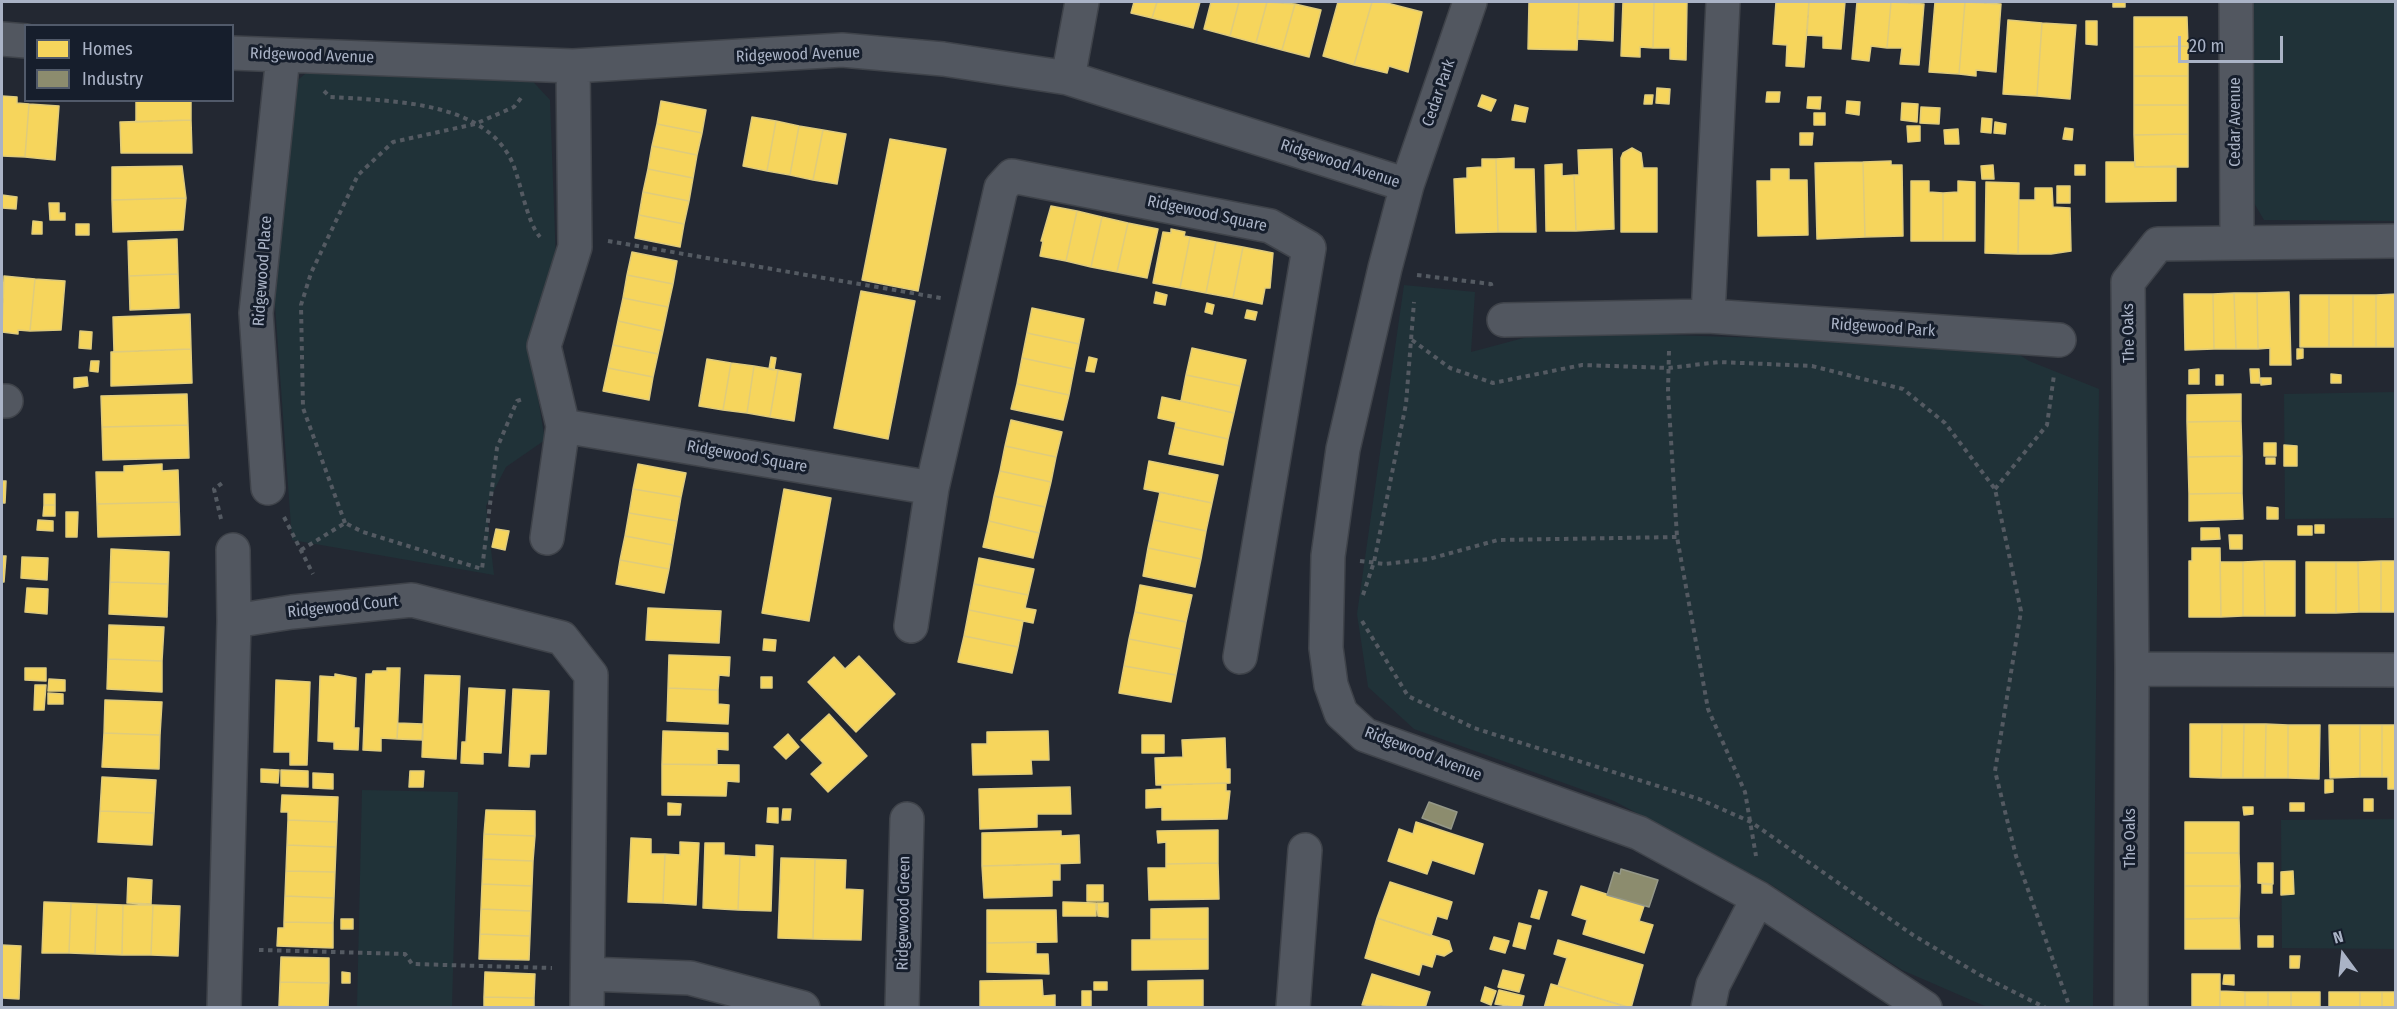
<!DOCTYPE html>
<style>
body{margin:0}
#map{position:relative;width:2397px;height:1009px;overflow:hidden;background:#232832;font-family:"Fira Sans Condensed",sans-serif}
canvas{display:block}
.frame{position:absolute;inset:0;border:3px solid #aab3c6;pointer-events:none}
.legend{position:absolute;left:24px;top:24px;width:210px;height:78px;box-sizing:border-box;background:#161e2c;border:2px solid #515a6a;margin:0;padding:8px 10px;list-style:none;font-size:18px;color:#aab3c6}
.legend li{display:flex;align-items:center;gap:12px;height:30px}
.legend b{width:30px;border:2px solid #515a6a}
.north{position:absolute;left:2313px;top:925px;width:60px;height:60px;-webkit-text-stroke:4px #161e2c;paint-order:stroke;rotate:345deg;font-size:16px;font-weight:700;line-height:24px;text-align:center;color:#aab3c6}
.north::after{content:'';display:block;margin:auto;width:21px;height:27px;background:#aab3c6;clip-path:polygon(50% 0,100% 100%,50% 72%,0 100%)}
.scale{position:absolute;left:2178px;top:36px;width:105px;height:27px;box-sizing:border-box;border:3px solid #aab3c6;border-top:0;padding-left:8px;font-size:18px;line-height:21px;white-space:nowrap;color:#aab3c6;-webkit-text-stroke:4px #161e2c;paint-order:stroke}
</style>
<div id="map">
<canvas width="2397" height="1009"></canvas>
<div class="frame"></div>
<ul class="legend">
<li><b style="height:16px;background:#f6d55c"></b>Homes</li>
<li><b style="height:16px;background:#8c8c6e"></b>Industry</li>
</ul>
<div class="north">N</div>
<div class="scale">20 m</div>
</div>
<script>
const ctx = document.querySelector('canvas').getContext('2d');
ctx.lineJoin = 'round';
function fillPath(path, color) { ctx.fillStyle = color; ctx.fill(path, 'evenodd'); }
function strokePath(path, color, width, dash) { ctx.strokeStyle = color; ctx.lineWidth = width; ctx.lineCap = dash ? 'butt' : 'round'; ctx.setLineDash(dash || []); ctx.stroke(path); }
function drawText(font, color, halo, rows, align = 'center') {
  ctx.font = font + ' "Fira Sans Condensed",sans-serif'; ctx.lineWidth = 6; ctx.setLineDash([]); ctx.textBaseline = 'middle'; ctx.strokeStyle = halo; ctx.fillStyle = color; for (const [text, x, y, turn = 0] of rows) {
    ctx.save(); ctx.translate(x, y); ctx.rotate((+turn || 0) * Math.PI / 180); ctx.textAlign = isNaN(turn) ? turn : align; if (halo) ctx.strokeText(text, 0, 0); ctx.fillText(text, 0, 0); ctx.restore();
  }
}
fillPath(new Path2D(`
 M2253,2H2395V221L2264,220L2251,198Z
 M315,66L525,73L550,100L556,262L529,344L545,440L506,467L486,506L494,575L292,540L274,292L289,87Z
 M1404,285L1475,292L1471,352L1550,331L2006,346L2029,361L2099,389L2093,1007H1987L1902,970L1770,884L1614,801L1414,729L1368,687L1357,614Z
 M2395,392V518L2285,519L2284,394Z
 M362,790L458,792L452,1007H357Z
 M2395,819V949L2282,948L2281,820Z`), '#203238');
const homes = new Path2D(`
 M1134,2H1157L1152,18L1131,13Z
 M1157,2H1200L1193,28L1152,18Z
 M1211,2H1239L1230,36L1204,29Z
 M1239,2H1267L1256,43L1230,36Z
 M1267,2L1295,4L1282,50L1256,43Z
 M1338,2H1372L1354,65L1323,56Z
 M1372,2H1383L1422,12L1408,72L1389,66L1387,73L1354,65Z
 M1529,2H1579L1577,50L1528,49Z
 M1579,2H1614L1613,41L1577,39Z
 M1623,2H1654L1653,48L1640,47V57L1621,56Z
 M1654,2H1687L1686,60L1670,59V48H1653Z
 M1776,2H1809L1804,67L1786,66L1787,45L1773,44Z
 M1809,2H1845L1841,49L1823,48V36L1807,35Z
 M1857,2H1891L1887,48L1871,46L1869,61L1852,59Z
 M1891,2L1924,4L1919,65L1900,64L1902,48H1887Z
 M1935,2H1965L1959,74L1929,72Z
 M1965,2L2001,4L1996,72L1976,70V76L1959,74Z
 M2113,2H2125V7H2113Z
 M1295,4L1321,10L1309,57L1282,50Z
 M2134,17H2187L2188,46L2134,47Z
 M2008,20L2042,23L2037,96L2003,94Z
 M2086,21H2097V45L2086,44Z
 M2042,23L2076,25L2070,99L2037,96Z
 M2188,46V76H2134V47Z
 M2134,76H2188V105H2134Z
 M1657,88L1670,89L1669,104L1656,103Z
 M1767,92H1780L1779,102H1766Z
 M1482,95L1496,100L1491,111L1478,106Z
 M1645,95H1653L1652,104H1644Z
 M2,96L17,97V103L29,104L25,157L2,156Z
 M1808,97H1821L1820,109L1807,108Z
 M136,100H191V120L136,122Z
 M661,101L706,110L702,133L657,124Z
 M1847,101L1860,102L1859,115L1846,113Z
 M1902,103L1918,104L1917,122L1901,120Z
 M29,104L59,106L55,160L25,157Z
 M1515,105L1528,108L1525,122L1512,120Z
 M2134,105H2188V134L2134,135Z
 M1921,107L1940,108L1939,124L1920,123Z
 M1814,113H1825V125H1814Z
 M752,117L776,121L767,171L743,166Z
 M1982,118L1992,119L1991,133L1981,132Z
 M191,120L192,153H121L120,122Z
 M776,121L799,126L790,175L767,171Z
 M1995,122L2006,124L2005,134L1994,133Z
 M657,124L702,133L697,155L652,146Z
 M799,126L823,130L813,180L790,175Z
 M1907,126H1920V141L1908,142Z
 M2065,128L2073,129L2072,140L2063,139Z
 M1958,129L1959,144H1945L1944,130Z
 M823,130L846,134L837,184L813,180Z
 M1800,133H1813L1812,145H1800Z
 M2188,134V167H2135L2134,135Z
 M890,139L946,149L918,291L862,280Z
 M652,146L697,155L693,178L648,169Z
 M1632,148L1641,153L1643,168H1657V232H1621V158L1623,153Z
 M1612,149L1614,229L1576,231L1574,175H1579L1578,150Z
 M1514,158V169H1534L1536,232H1498L1496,159Z
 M1482,159H1496L1498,232L1456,233L1454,179L1467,178V168L1482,167Z
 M1891,161V165H1902L1903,236L1865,237L1863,162Z
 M1863,162L1865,237L1817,239L1815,163Z
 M2106,162H2135V167L2176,166V201L2106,202Z
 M1562,164V176L1574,175L1576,231H1546L1545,165Z
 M1993,165L1994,179H1982L1981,166Z
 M2075,165H2085V175H2075Z
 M182,166L186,198L112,200V167Z
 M648,169L693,178L689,201L643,192Z
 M1771,169H1789V180H1807L1808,235L1758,236L1757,181H1771Z
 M1911,181H1929V192L1943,193V241H1911Z
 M1958,181L1975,182V241H1943V193L1958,192Z
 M1986,182L2019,183L2018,254L1985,253Z
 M2057,186H2070V203H2057Z
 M2035,188H2052L2053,207L2070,208L2071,251L2051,254H2018L2019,200H2035Z
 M643,192L689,201L684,224L639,215Z
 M2,195L17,197L16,209L2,208Z
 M186,198L183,230L113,232L112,200Z
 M49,203H59V213H65V220H50Z
 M1051,206L1077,211L1066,261L1040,256L1043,241H1041Z
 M1077,211L1102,217L1091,267L1066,261Z
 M639,215L684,224L680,247L635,238Z
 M1102,217L1128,223L1117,272L1091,267Z
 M33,221L42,222V234H32Z
 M1128,223L1158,229L1147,278L1117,272Z
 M76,224H89V235H76Z
 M1171,229L1185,232L1184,236L1190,237L1180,288L1153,283L1163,232L1171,233Z
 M1190,237L1216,242L1206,293L1180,288Z
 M177,239L178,274L129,276L128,241Z
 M1216,242L1243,247L1233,298L1206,293Z
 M1243,247L1273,253L1270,288H1265L1262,304L1233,298Z
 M632,252L677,261L673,284L627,275Z
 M178,274L179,308L130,310L129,276Z
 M627,275L673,284L668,307L623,298Z
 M4,276L35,279L30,331L18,330V334L2,332Z
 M35,279L65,281L61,330L30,331Z
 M861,291L915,301L888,439L834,428Z
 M1156,292L1167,295L1165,305L1154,303Z
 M2289,292L2291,365H2270V348L2258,349L2257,293Z
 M2234,293H2257L2258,349H2236Z
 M2234,293L2236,349H2214L2213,294Z
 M2184,294H2213L2214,349L2185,350Z
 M2396,294V347H2376V295Z
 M2300,295H2329V347H2300Z
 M2329,295H2353V347H2329Z
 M2353,295H2376V347H2353Z
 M623,298L668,307L663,331L618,321Z
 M1207,303L1214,305L1212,314L1205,312Z
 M1032,308L1084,319L1079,344L1027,333Z
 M1247,310L1257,312L1255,320L1245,318Z
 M190,314L191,349L114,352L113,317Z
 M618,321L663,331L658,354L613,345Z
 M80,331L92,332L91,349L79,348Z
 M1027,333L1079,344L1074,369L1022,358Z
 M613,345L658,354L653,377L608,368Z
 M1192,348L1246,360L1240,386L1186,375Z
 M191,349L192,383L111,386V352Z
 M2297,349H2303V358L2297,359Z
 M771,357L776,358L774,370L769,369Z
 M1089,357L1097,359L1094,372L1086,371Z
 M1022,358L1074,369L1069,395L1017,384Z
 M707,359L731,363L723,410L699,406Z
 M91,361H99L98,372L90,371Z
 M731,363L754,366L747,413L723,410Z
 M754,366L778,370L770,417L747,413Z
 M608,368L653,377L649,400L603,391Z
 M2199,369V384H2189V370Z
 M2250,369H2259L2260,383H2251Z
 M778,370L801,374L794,421L770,417Z
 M2331,374L2341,375V383H2331Z
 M1186,375L1240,386L1234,413L1181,401Z
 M2216,375H2223V385H2216Z
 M87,377L88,386L74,388V378Z
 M2261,378H2271V384L2261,385Z
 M1017,384L1069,395L1063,420L1011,409Z
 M187,394L188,425L102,427L101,396Z
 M2241,394V421L2187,422V395Z
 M1162,397L1234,413L1228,439L1175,427L1176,422L1158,418Z
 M1011,420L1062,432L1056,457L1005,446Z
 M2241,421L2242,456L2188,457L2187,422Z
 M188,425L189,458L103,460L102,427Z
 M1175,427L1228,439L1223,465L1169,454Z
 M2264,443H2276V456H2264Z
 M2284,445L2297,446V466H2284Z
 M1005,446L1056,457L1051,482L1000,471Z
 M2242,456V493L2189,494L2188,457Z
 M2266,458H2275V464H2266Z
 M1149,461L1218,475L1212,503L1144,489Z
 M162,464V471L178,470L179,502L97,504L96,472H124V466Z
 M638,464L686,473L681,497L633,489Z
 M1000,471L1051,482L1045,507L994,496Z
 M2,481H6L5,503H2Z
 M633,489L681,497L677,521L629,513Z
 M784,489L831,498L809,621L762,613Z
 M1160,492L1212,503L1206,531L1154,520Z
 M2242,493L2243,519L2189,521V494Z
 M44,494H55V505H44Z
 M994,496L1045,507L1039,533L989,521Z
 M179,502L180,535L98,537L97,504Z
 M44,505H55V516H43Z
 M2267,507L2278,508V519H2267Z
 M66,512H78L77,537H66Z
 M629,513L677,521L673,545L625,536Z
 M38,520L53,521V531L37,530Z
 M1154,520L1206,531L1201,559L1148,548Z
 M989,521L1039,533L1033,558L983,547Z
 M2315,525H2324V533H2315Z
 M2298,526H2312V535H2298Z
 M2201,528H2219L2220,539L2201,540Z
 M496,529L509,531L505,550L492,547Z
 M2229,535H2242V549H2230Z
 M625,536L673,545L669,569L620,560Z
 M1148,548L1201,559L1195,587L1143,576Z
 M2192,548H2220L2221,617H2189V561H2192Z
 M111,549L169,552L168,584L110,582Z
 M2,556H6L4,582H2Z
 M22,557L48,558L47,580L21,578Z
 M979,558L1034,569L1028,595L974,584Z
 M620,560L669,569L664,593L616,584Z
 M2264,561H2295V616H2265Z
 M2264,561L2265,616H2243V562Z
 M2381,561V612H2359L2358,562Z
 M2381,561H2396V612H2381Z
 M2220,562H2243V616L2221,617Z
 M2306,562H2336V613H2306Z
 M2336,562H2358L2359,612L2336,613Z
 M110,582L168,584L167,617L109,614Z
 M974,584L1028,595L1025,608L1036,610L1033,623L969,610Z
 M1140,585L1192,595L1186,622L1135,612Z
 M27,588L48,589L47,614L25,612Z
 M648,608L721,611L719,643L646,640Z
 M969,610L1023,621L1018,647L964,636Z
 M1135,612L1186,622L1181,649L1129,639Z
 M109,625L164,627L162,661L108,659Z
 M964,636L1018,647L1012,673L958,662Z
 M764,639L776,640L775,651L763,650Z
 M1129,639L1181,649L1176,675L1124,666Z
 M669,655L730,657L729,676L719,675L718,690L668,688Z
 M859,656L895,694L856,732L808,682L834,657L845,669Z
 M108,659L162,661V692L107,689Z
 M1124,666L1176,675L1171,702L1119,693Z
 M25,668H46V681L25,680Z
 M387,668H400L397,739L381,738V751L363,750L366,674H372L373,671H387Z
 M335,674L356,678L354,728H359L358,750L334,749V742L318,741L320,676L335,677Z
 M425,675L460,676L456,759L422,757Z
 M761,677H772V688H761Z
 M49,679L65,680V691H48Z
 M276,680L310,682L307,765H290V752H274Z
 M35,685H46L44,710H34Z
 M469,688L505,690L501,753L483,752V764L461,763L462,742H466Z
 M668,688L718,690V704L729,705L728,724L667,721Z
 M513,689L549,691L546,754H530L529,767L509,766Z
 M48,693L63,694V704H48Z
 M105,700L162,702L160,735L104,733Z
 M829,714L867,756L828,792L811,774L823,763L801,740Z
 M398,723L423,724L422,740L397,739Z
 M2190,724H2222L2221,778L2190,777Z
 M2222,724H2244L2243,778H2221Z
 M2244,724H2266L2265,778H2243Z
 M2266,724L2288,725V778H2265Z
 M2288,725H2320L2319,779L2288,778Z
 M2329,725H2360V777L2330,778Z
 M2360,725H2382V777H2360Z
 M2382,725H2396V789H2388V777H2382Z
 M663,731L728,733V750L717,749V765L662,764Z
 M1048,731L1049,760H1031L1032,774L973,775L972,744H987V732Z
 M104,733L160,735L159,769L102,767Z
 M788,734L799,747L786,759L774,747Z
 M1142,735H1164V753H1142Z
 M1225,738L1226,769H1230V783L1156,785L1155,758L1183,757L1182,740Z
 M662,764L739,765V782L727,781L726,796L662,795Z
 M261,769L279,770L278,783L261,782Z
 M281,770L308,771V787L281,786Z
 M410,771H424L423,787H409Z
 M313,773L333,774V789L313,788Z
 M102,777L156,780L154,813L100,811Z
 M2325,780H2333V792L2325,793Z
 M1226,783V791H1230L1227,819L1162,820V807L1146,808V790L1162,789V785Z
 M1070,787L1071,814H1037V827L980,829L979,789Z
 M282,795L338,797L337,822L288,820V812H281Z
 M2364,799H2373V811H2364Z
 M668,803L681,804L680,815H668Z
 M2290,803H2304V811H2290Z
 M2243,807H2253V814L2244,815Z
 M768,808H778V823L767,822Z
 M783,809H791L790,820H782Z
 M486,810L535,811V836L484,834Z
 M100,811L154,813L152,845L98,842Z
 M288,820L337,822L336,847L287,845Z
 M1416,822L1483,844L1474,874L1432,860L1427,874L1388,861L1399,829L1413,834Z
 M2185,822H2239V853H2185Z
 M1218,830V863L1166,864V842L1158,843L1157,831Z
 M1061,831V836L1079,835L1080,863L982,866V833Z
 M484,834L535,836L533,861L483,859Z
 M631,838L651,839V854H665L663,903L628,902Z
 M680,842L699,843L696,905L663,903L665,854L680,855Z
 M705,843H724V855L740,856L738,910L703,908Z
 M287,845L336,847L335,872L286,871Z
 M756,845L773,846L771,911L738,910L740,856L756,857Z
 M2185,853H2239L2240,886H2185Z
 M781,858L815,859L813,939L778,938Z
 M483,859L533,861L532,886L482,884Z
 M815,859L846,860L845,889L863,890L861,940L813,939Z
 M1218,863L1219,899L1149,900L1148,868H1166V864Z
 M2258,863H2273V884L2258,883Z
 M1060,864V880H1052V896L984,898L982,866Z
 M286,871L335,872L334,898L285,896Z
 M2293,871L2294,894L2281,895V872Z
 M128,878L152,880L151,904L127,903Z
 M1390,882L1452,902L1447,919L1437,916L1431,936L1377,918Z
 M482,884L532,886L531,911L481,909Z
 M2262,884L2272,885V893H2262Z
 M1087,885H1103V901H1087Z
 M1581,886L1644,906L1639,921L1653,925L1644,953L1583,934L1587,920L1572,915Z
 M2185,886H2240L2239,918L2185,919Z
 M1539,890L1547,892L1539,919L1531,917Z
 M285,896L334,898L333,923L284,922Z
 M44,902L71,903L69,953H42Z
 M1063,902L1096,903V916H1063Z
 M71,903L97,904L95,954L69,953Z
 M1097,903H1108V917L1098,916Z
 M97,904L123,905L122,955L95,954Z
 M123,905H153L151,955H122Z
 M153,905L180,906L178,956L151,955Z
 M1208,908V939H1151V909Z
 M481,909L531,911L530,936L480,934Z
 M987,910H1056L1057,942L987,943Z
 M1377,918L1449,941L1452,951L1444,956L1436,954L1432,967L1422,964L1419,975L1365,958Z
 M2239,918L2240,949H2185V919Z
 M341,919H353V929H341Z
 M284,922L333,923V948L277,946L278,928H284Z
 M1519,923L1531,926L1525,949L1513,946Z
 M480,934L530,936L529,960L479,959Z
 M2258,936H2273V947H2258Z
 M1494,937L1509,941L1505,953L1490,949Z
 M1208,939V969L1132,970V940Z
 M1558,940L1643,965L1631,1008L1558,986L1567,958L1554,954Z
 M1036,942V954H1048L1049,974L987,972V943Z
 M2,945L21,946L19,999L2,998Z
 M2290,956H2300L2299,968H2290Z
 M281,957L329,958V983L280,982Z
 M1503,970L1524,975L1519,992L1498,987Z
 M342,972L350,973V983H342Z
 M485,972L535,974L534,998L484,997Z
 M1372,974L1430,992L1425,1008L1362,1005Z
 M2192,974H2220V1008H2192Z
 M2224,975H2234V985L2223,984Z
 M1042,980L1043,996L1055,995V1008H980V981Z
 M1203,980V1008H1148V981Z
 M280,982L329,983L328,1008L279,1006Z
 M1094,982H1107V990H1094Z
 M1551,984L1558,986L1630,1008H1544Z
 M1485,987L1496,991L1491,1005L1481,1001Z
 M1499,990L1524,996L1521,1008L1495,1004Z
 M1082,991H1091V1008H1082Z
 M2220,991L2245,992V1008H2220Z
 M2245,992H2268V1008H2245Z
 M2268,992H2291V1008H2268Z
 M2291,992H2320V1008H2291Z
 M2329,992H2360V1008H2329Z
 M2360,992H2382V1008H2360Z
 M2382,992H2396V1008H2382Z
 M484,997L534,998V1008H484Z`);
fillPath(homes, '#f6d55c');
strokePath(homes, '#dfcb7c', 1.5);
const industry = new Path2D(`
 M1429,802L1457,812L1451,829L1422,818Z
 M1621,869L1658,880L1649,907L1607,895L1614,872L1620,874Z`);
fillPath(industry, '#8c8c6e');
strokePath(industry, '#959888', 1.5);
const minor = new Path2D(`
 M1470,2L1407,185L1385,268L1343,449L1328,556L1326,648L1331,685L1341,713L1365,735L1639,833L1758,898L1925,1008
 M2236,2L2237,243
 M2,39L26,41
 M232,53L573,66L842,50L943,59L1068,78L1407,185
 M573,66L575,247L544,346L563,426L932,488L1001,188L1012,176L1270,226L1309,248L1240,657
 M1068,78L1082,2
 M1708,316L2059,340
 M1504,320L1708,316L1723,2
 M2,401H6
 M268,488L256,313L283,56
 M547,538L563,426
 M233,550L234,621
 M911,626L932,488
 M2132,669L2128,282L2158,244L2396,241
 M588,974L690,978L803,1008
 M224,1008L234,621L292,612L412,600L562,638L591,675L587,1008
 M902,1008L907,819
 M1293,1008L1305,850
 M1708,1008L1713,985L1758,898
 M2131,1008L2132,669L2396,670`);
strokePath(minor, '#3f434a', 36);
strokePath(new Path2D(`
 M324,91L330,97C390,101 486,100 513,164C521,184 527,222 540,237
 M608,241L941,298
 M1417,275L1491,284L1492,288
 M1412,340L1450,368L1493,383L1582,365L1669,368L1719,362L1812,366L1903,389L1945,423L1995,489L2021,611L1995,771L2016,856L2070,1008
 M1669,351L1668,391L1677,537L1708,709L1745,792L1756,856
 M1995,489L2047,425L2054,375
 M284,517L313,574
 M221,519L214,489L225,481
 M345,523L303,408L301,305L311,273L358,175L393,142L475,124L514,107L521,98
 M301,550L345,523L363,532L482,569L497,448L517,401L523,399
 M1360,561L1385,564L1429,559L1498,540L1677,537
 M1363,595L1374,562L1406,404L1414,302
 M1362,621L1408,696L1474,728L1699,799L1751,822L1913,935L1980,975L2046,1008
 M259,950L405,954L412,964L552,968`), '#545a62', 4, [4.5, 4.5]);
strokePath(minor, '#525760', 33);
drawText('16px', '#aab3c6', '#161e2c', [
 ["Ridgewood Avenue",798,55,-2],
 ["Ridgewood Avenue",312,56,2],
 ["Cedar Park",1439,93,-71],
 ["Cedar Avenue",2236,122,-90],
 ["Ridgewood Avenue",1340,164,18],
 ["Ridgewood Square",1207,214,12],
 ["Ridgewood Place",263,271,-86],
 ["Ridgewood Park",1883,328,4],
 ["The Oaks",2129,333,-91],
 ["Ridgewood Square",747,457,10],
 ["Ridgewood Court",343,607,-6],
 ["Ridgewood Avenue",1423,754,21],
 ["The Oaks",2131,838,-90],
 ["Ridgewood Green",904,913,-89]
]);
</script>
